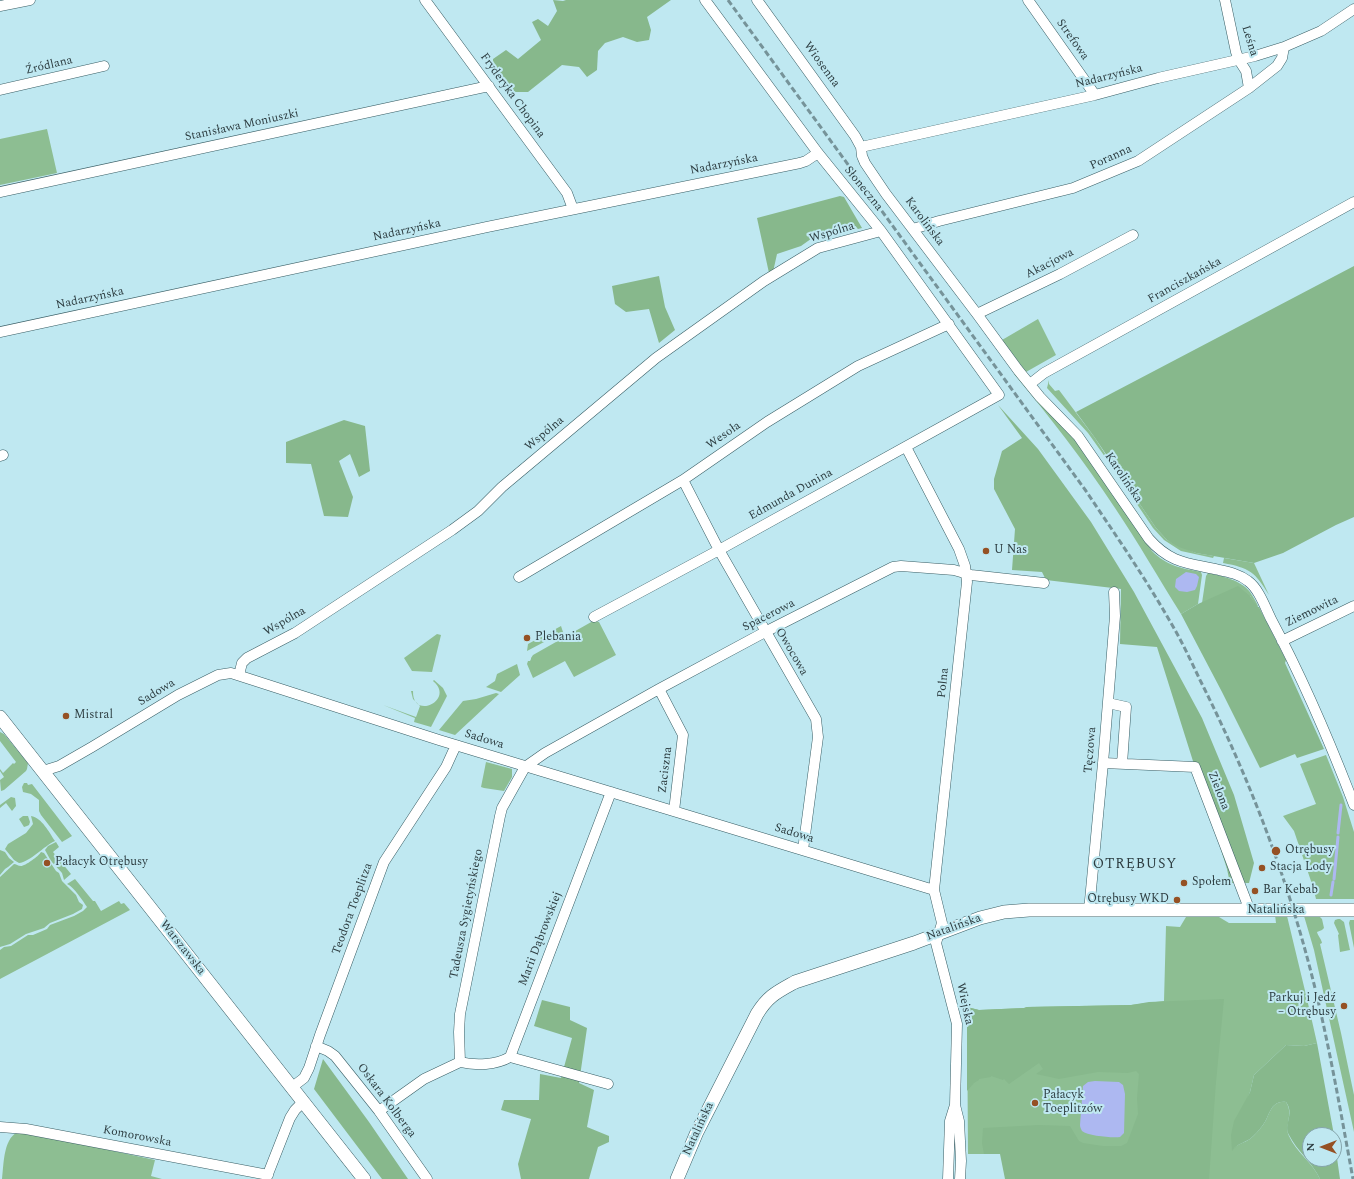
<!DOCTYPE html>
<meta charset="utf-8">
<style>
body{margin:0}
#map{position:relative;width:1354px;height:1179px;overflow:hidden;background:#bfe8f1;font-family:Spectral,serif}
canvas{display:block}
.north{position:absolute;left:1302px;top:1127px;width:40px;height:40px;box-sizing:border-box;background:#bfe8f1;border:1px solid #85a4ab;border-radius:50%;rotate:270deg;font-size:11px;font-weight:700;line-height:16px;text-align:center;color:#2e3e42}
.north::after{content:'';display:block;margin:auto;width:14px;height:18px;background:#955124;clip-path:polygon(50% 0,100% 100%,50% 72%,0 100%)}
</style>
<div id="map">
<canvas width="1354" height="1179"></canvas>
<div class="north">N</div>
</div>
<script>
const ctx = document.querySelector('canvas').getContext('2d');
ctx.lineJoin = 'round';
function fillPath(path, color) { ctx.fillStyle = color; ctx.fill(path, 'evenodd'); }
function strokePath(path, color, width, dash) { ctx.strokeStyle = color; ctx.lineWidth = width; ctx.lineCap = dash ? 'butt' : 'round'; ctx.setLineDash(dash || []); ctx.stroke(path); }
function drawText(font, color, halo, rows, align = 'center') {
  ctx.font = font + ' Spectral,serif'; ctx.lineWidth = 4; ctx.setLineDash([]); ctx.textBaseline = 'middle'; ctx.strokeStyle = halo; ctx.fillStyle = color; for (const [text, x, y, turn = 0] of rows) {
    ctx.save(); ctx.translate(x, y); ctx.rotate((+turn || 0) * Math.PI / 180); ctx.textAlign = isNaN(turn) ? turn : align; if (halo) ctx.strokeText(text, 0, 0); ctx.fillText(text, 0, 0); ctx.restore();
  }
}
fillPath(new Path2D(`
 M47,129L57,173L0,185V139Z
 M1038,319L1056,355L1026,372L1002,340Z
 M1016,372L1081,447L1152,551C1167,566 1181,568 1201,572L1202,575L1198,604L1181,614C1159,579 1138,542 1115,508C1084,461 1050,417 1014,374Z
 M1049,380V384L1055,391L1059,390L1095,438L1109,460L1108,461L1088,433L1047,388Z
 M1114,466L1156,528L1167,540L1196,553L1214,556L1213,558L1181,551L1164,540L1153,528L1112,467Z
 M1224,558L1254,563L1269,595C1255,572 1250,568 1223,563Z
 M1208,573C1222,576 1241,580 1250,592C1253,597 1256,601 1258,606L1257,607L1250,596L1202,603L1206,576Z
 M593,621H596L599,622L616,655L574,677L565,661L533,678L527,664L528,661H530L531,659V658L533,655Z
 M561,626L563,632L527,651L528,644Z
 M437,634L441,635L432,672L412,671L404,658Z
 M517,664L520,675L501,692L486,687L495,681L497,674Z
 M434,680L443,688L447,696L431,727L414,722L415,718L383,705L416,717L420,706L413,699L411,691H413C412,721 456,700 433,681Z
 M496,693L499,694L455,735L439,730L463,701L476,699Z
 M0,732L4,734L28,763L27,769L26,771L4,790L1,791L0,780L4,777L0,771V769L3,773L13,763L14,764L16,762L0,741Z
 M1326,755L1343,797L1354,832V899H1316L1313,887L1294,831L1283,816L1316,804L1300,764Z
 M486,762L512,769V777L504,791L484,788L481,787Z
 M24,783H27L28,785L32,784L72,836L62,842L41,815L39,811V800L31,794L23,792L22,787Z
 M11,797L15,798L16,806L12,811L6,803L0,808V805Z
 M23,816H28L30,822L29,825L27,826L24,827L19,819Z
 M31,816C42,818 49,832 55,841C44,846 30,862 19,863L14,860L5,849L8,844L26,833L33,824Z
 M56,842L59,847L53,852L71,874L64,880L62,873L51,861L45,850L48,846Z
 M0,850L5,852L9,858L14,862L8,867L5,869L0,875Z
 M41,852L44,853L56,871L59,873L62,881L76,895L79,902L83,905L82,909L73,914L50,923L44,928L26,934L10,944L0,947V877L14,864C16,864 18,866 21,866C25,866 39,856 41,852Z
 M75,879L93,901H95L101,911L119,901L121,904L124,903L130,910L0,979V950L4,947L11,946L28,935H33L47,929L50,925L74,916L83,911L87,907C83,901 74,887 67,884Z
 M1275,915L1287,916L1307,999L1317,1043L1304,1046L1286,1045L1254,1075L1250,1092L1244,1106L1232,1150C1238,1143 1243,1144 1250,1139C1255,1135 1260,1129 1263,1125C1270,1116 1270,1100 1286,1102C1294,1114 1284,1126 1289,1136C1296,1152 1313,1163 1320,1179H1049L1024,1154H968L967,1007L979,1010L1024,1008L1027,1007L1131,1005L1164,1001L1166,926L1180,927L1186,917H1219L1229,923H1276Z
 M1304,916H1319L1322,919L1324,928L1322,930L1317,932C1318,936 1321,938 1322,943L1320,944L1341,1033L1354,1095V1132L1314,950Z
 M1338,919H1340L1344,922L1350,950L1340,952L1338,935L1339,934L1334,923L1335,920Z
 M1350,920H1354V948L1349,923Z
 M21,1131L155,1160L151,1176L162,1179H2C4,1164 3,1135 21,1131Z`), '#8dbe92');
fillPath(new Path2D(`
 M553,0L563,1L566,0H671L647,17L651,30L649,40L637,42L623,37L605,43L598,51L597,70L587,77L579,67L562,65L528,92H512L493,68V59L506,50L518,59L541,40L532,22L538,19L548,26L557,11Z
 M840,196L844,197L862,228L858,229L855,226L831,233L822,231L801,246L777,254L773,272L769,273L757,218Z
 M1354,266V517L1336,525L1283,553L1254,563L1196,553L1179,547L1167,540L1156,528L1095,438L1076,412Z
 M659,276L665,307L675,330L659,343L649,309L626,312L615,304L612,286Z
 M998,405L1038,449L1091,522L1134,592L1202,718L1234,795L1254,863L1249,883H1230L1227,869L1157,647L1120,644L1121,589L1046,580L1042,572L1012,570L1015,529L994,489V479L1002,451L1022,438Z
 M344,420L365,426L370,471L359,477L350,454L339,461L353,497L348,517L324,516L311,464L286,463V442Z
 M1238,586L1250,596L1258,607H1259L1286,660L1285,663L1324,749L1297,758L1295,754L1260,768L1222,692L1181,614L1198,604Z
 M1224,999L1216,1082L1209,1179H1005L1000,1154H984L982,1143L983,1128L1039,1125L1070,1126L1079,1141L1083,1143L1103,1146H1121L1127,1143L1138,1114L1137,1098L1139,1074L1136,1071L1128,1073L1098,1072L1059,1079L1036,1074L1043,1069L1039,1063L1009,1084L1004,1079L1003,1080L991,1076V1077L979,1079V1080L974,1083L967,1091V1007L979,1010L1024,1008L1027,1007L1131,1005L1149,1002Z
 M542,1000L570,1007V1020L587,1028L579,1083L594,1090L587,1127L609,1136V1142L598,1147L589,1179H521L518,1164L531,1119L501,1110L504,1100H539L540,1074L561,1078L572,1038L534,1026Z
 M1317,1043L1334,1135H1310V1159H1334V1137L1340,1179H1320C1313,1163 1297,1151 1289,1135C1283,1125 1295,1114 1286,1102C1270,1100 1270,1116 1263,1125C1259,1130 1255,1135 1250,1139C1242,1144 1238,1143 1232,1151L1231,1135L1234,1121L1250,1092L1254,1075L1286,1045L1304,1046Z
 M323,1059L369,1122L408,1179H382L314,1089Z`), '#87b88c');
fillPath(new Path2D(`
 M1186,572L1196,574L1199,577L1197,586L1195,590L1187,592L1179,591L1175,587L1176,579Z
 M1095,1081L1119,1082L1123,1085L1125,1094L1124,1133L1120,1137C1112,1138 1088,1136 1082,1131C1081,1129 1080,1127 1080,1125L1083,1086L1088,1082Z`), '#adb8f1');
strokePath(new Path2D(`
 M1338,833L1341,805
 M1334,879L1338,837
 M1331,895L1333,882`), '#adb8f1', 3);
const minor = new Path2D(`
 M425,0L567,193L573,209
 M757,0L855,136L861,147L862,156L865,163L886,194L977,314L1018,370L1040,397L1078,436L1149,539C1171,564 1189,563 1219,570C1229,572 1239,574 1248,581C1259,589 1265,607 1271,619C1303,679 1330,742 1354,805
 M1028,0L1095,95
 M1225,0L1236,52L1239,60L1246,71L1249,88
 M0,6L30,0
 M0,90L104,66
 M861,147L1095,95L1158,78L1255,56L1284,47L1321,31L1354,9
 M0,192L489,86
 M913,229L939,221L1073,188L1138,161L1249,88L1277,66L1282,58L1284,47
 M977,314L1060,274L1133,235
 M0,332L487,227L800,163L806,161L818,153
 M1030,384L1044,373L1354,202
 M906,447L959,549L965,566L967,582L934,890L942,923L936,943L957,1024L955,1105L959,1121L961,1161L960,1179
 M0,456L3,455
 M683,480L719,550L816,719L818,737L803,850
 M519,577L683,480L767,422L858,366L949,324
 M594,617L719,550L999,395L881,231L818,153L705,0
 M1282,641L1354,606
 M239,675L242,663L247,658L295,633L452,530L478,511L502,487L656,358L764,281L818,248L881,231
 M659,689L683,735L674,811
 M1108,703L1126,707L1122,764
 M1103,763L1195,767L1250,911
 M43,771L59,766L92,747L178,695L218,675L231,673L439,740L934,890
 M611,792L510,1057C496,1065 476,1066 460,1062L459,1032L460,1014L500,816L502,808L525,767L545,753L659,689L765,632L893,567L901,566L954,570L971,575L1044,583
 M1089,911L1103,763L1115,616L1114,592
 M316,1046L328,1051L335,1056L379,1111L427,1179
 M510,1057L608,1084
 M291,1088L304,1078L309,1068L320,1035L384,862L446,767L456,745
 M379,1111L424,1079L460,1062
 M0,1127L26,1129L268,1175
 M266,1179L290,1118L295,1110L303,1102
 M948,1179L950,1121L955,1105`);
const major = new Path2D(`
 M0,717L364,1179
 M677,1179L697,1132L757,1014C768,996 777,992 795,982L914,943L980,918L1004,912L1029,910H1354`);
strokePath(minor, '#395e65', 11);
strokePath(major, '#395e65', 14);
strokePath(minor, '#fff', 10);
strokePath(major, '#fff', 13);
strokePath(new Path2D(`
 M728,0L1086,491C1117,537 1148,582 1175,630C1184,646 1192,663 1200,680C1249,777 1288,879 1314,984C1330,1049 1341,1114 1353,1179`), '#769399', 3, [6, 3]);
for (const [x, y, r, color] of [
 [986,551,4,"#955124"],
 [527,638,4,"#955124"],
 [66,716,4,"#955124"],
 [1276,851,5,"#955124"],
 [47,863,4,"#955124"],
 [1262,868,4,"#955124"],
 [1184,883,4,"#955124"],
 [1255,891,4,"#955124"],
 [1177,900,4,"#955124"],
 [1344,1006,4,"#955124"],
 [1035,1103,4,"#955124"]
]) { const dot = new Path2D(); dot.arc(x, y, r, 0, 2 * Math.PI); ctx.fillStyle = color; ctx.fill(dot); strokePath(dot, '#bfe8f1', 1.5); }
drawText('12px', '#2e3e42', '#bfe8f1', [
 ["Strefowa",1072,40,55],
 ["Leśna",1249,41,73],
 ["Wiosenna",821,65,54],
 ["Źródlana",49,66,-13],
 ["Nadarzyńska",1109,77,-14],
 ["Fryderyka Chopina",512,96,54],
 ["Stanisława Moniuszki",242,126,-12],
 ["Poranna",1111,158,-24],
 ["Nadarzyńska",724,165,-11],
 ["Słoneczna",863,189,51],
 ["Karolińska",924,222,53],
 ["Nadarzyńska",407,231,-12],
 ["Wspólna",832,233,-17],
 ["Akacjowa",1050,264,-27],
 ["Franciszkańska",1185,281,-29],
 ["Nadarzyńska",90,299,-12],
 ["Wspólna",545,434,-40],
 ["Wesoła",724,436,-35],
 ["Karolińska",1123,478,56],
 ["Edmunda Dunina",791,495,-29],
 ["Ziemowita",1312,612,-26],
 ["Spacerowa",769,616,-27],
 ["Wspólna",285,622,-30],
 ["Owocowa",791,652,60],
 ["Polna",944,683,-84],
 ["Sadowa",157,693,-31],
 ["Sadowa",484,740,17],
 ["Tęczowa",1091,750,-85],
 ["Zaciszna",666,770,-83],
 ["Zielona",1218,791,69],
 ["Sadowa",794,834,17],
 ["Teodora Toeplitza",353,909,-70],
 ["Natalińska",1276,911],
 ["Tadeusza Sygietyńskiego",467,914,-79],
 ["Natalińska",954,928,-20],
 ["Marii Dąbrowskiej",541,939,-69],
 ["Warszawska",182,948,52],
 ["Wiejska",964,1004,78],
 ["Oskara Kolberga",386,1101,53],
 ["Natalińska",699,1129,-65],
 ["Komorowska",137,1137,11]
]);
drawText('12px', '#2e3e42', '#bfe8f1', [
 ["U Nas",994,551],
 ["Plebania",535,638],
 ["Mistral",74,716],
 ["Otrębusy",1285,851],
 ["Pałacyk Otrębusy",55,863],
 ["Stacja Lody",1270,868],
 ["Społem",1192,883],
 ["Bar Kebab",1263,891],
 ["Otrębusy WKD",1169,900,"right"],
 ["Parkuj i Jedź",1336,999,"right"],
 ["– Otrębusy",1336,1013,"right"],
 ["Pałacyk",1043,1096],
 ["Toeplitzów",1043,1110]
], 'left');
ctx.letterSpacing = '1px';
drawText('14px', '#2e3e42', '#bfe8f1', [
 ["OTRĘBUSY",1135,865]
]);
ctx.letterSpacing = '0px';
</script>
